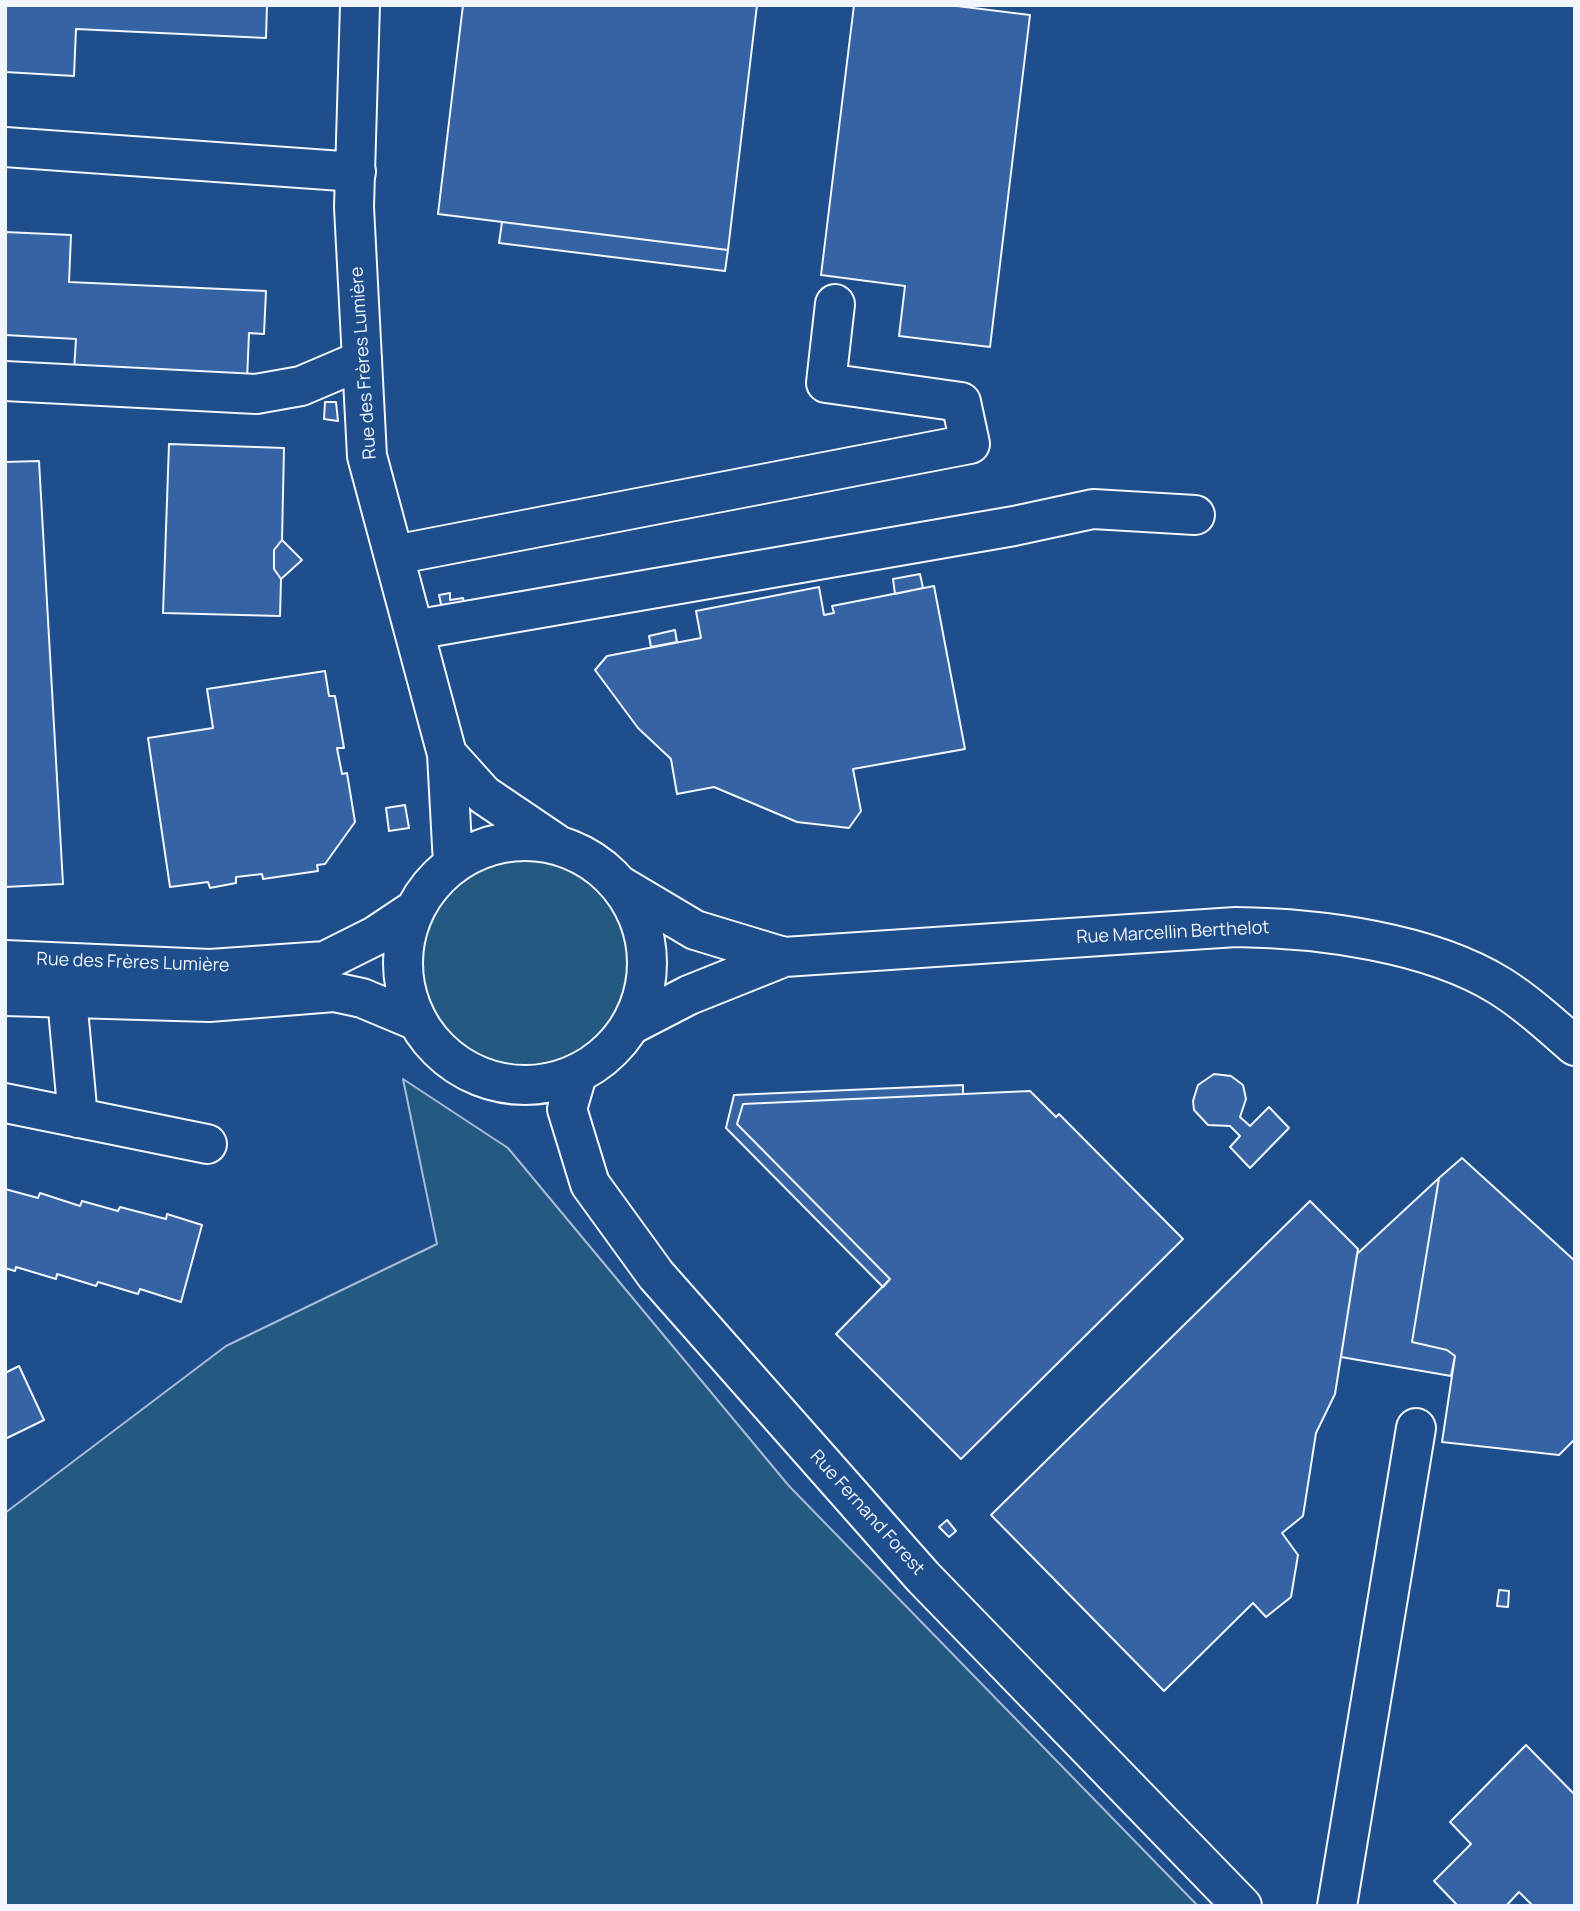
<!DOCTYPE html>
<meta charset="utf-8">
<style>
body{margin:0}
#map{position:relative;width:1580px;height:1911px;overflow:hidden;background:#1f4e8c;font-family:Manrope,sans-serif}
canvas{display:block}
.frame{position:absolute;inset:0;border:7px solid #f2f6ff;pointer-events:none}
</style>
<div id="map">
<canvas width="1580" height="1911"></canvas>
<div class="frame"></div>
</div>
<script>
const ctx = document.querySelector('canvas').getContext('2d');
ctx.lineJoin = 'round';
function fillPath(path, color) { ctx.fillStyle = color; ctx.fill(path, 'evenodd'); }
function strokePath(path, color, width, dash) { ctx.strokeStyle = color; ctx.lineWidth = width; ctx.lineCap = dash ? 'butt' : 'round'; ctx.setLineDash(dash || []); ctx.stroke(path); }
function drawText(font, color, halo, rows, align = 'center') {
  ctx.font = font + ' Manrope,sans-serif'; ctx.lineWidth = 5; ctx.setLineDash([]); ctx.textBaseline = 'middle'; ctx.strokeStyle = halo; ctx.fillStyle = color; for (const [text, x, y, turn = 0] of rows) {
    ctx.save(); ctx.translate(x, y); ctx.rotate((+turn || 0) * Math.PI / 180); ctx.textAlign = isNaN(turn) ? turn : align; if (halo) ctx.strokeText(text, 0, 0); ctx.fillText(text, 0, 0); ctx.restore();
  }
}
const green = new Path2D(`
 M416 961a108 108 0 1 1 216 0a108 108 0 1 1-216 0Z
 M403,1079L508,1148L789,1486L1198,1906H5V1513L226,1346L437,1244Z`);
fillPath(green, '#245a82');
strokePath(green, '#a8bbd7', 2);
const building = new Path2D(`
 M5,5H267L266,38L76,29L74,76L5,72Z
 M463,5H757L728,250L438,214Z
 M854,5H949L1030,15L990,347L899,336L905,286L821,275Z
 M502,222L728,250L725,271L499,243Z
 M5,232L71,235L69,282L266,291L264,334L249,333L247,380L74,371L76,339L5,335Z
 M325,402H336L338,421L324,419Z
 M169,444L284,448L282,540L274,550V569L281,579L280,616L163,613Z
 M39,461L63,884L5,887V462Z
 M282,540L302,560L281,579L274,569V550Z
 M920,574L923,588L895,594L893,579Z
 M934,586L965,749L853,769L861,811L849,828L797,822L714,787L677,794L671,759L638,728L595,670L607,656L701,638L696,611L819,587L824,615L834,613L832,606Z
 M450,593V600L463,598L465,608L443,613L439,595Z
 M675,630L677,642L651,647L649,636Z
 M325,671L329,696H335L344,748H337L342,774L347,773L355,822L325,864L317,865L318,871L263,879L262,874L236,877V883L210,888L208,882L170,887L148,738L213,728L207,689Z
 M405,805L409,828L389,831L386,808Z
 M1214,1074L1231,1076L1243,1085L1246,1099L1240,1117L1250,1126L1269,1107L1289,1128L1250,1168L1230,1147L1240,1136L1230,1126L1208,1125L1194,1110L1193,1101L1198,1085Z
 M963,1085V1094L743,1104L737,1124L890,1279L883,1287L726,1128L734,1095Z
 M1030,1091L1056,1117L1059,1114L1183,1239L961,1459L836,1334L890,1279L737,1124L743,1104Z
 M1462,1158L1575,1261V1439L1559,1455L1442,1442L1455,1356L1447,1350L1412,1342L1439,1178Z
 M1439,1178L1412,1342L1447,1350L1455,1356L1451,1376L1341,1357L1357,1254Z
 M5,1189L38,1198L40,1193L80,1206L82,1201L118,1211L120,1207L166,1219L167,1214L202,1225L181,1302L140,1289L138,1294L98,1282L96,1286L57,1274L56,1279L16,1267L15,1271L5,1268Z
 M1310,1201L1358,1249L1335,1394L1316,1433L1303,1516L1282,1533L1298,1555L1291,1597L1266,1617L1253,1603L1164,1691L991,1515Z
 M19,1366L44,1420L5,1439V1373Z
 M947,1520L956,1531L949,1537L939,1527Z
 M1499,1590L1509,1591L1508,1607L1497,1606Z
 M1526,1745L1575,1795V1906H1533L1519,1892L1506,1906H1458L1434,1881L1471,1844L1450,1822Z`);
fillPath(building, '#3563a3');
strokePath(building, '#f2f6ff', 2);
const minor = new Path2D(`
 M5,147L356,172
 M5,381L256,394L301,386L362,360
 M394,555L970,444L961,402L826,383L835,304
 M414,630L1014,526L1093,509L1195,515
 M621,886L695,930L784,957
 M64,966L78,1118
 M633,1024L689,995L784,957L1236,927C1318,928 1429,942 1500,986C1527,1003 1551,1025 1575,1046
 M577,1075L567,1109L590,1184L656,1275L923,1577L1242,1906
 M5,1103L207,1144
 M1337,1906L1416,1428`);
const major = new Path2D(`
 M360,5L354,207L367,456L447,754L453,864
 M447,754L484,795L555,843
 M403 963a122 122 0 1 1 244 0a122 122 0 1 1-244 0Z
 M5,960L210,969L325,961L375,936L414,910
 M5,996L209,1002L334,992L362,998L417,1021`);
strokePath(minor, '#f2f6ff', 42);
strokePath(major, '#f2f6ff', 42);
strokePath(minor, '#1f4e8c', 38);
strokePath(major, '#1f4e8c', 38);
drawText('18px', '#f2f6ff', '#1f4e8c', [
 ["Rue des Frères Lumière",364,363,-94],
 ["Rue Marcellin Berthelot",1173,933,-3],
 ["Rue des Frères Lumière",133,963,2],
 ["Rue Fernand Forest",867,1513,48]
]);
</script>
